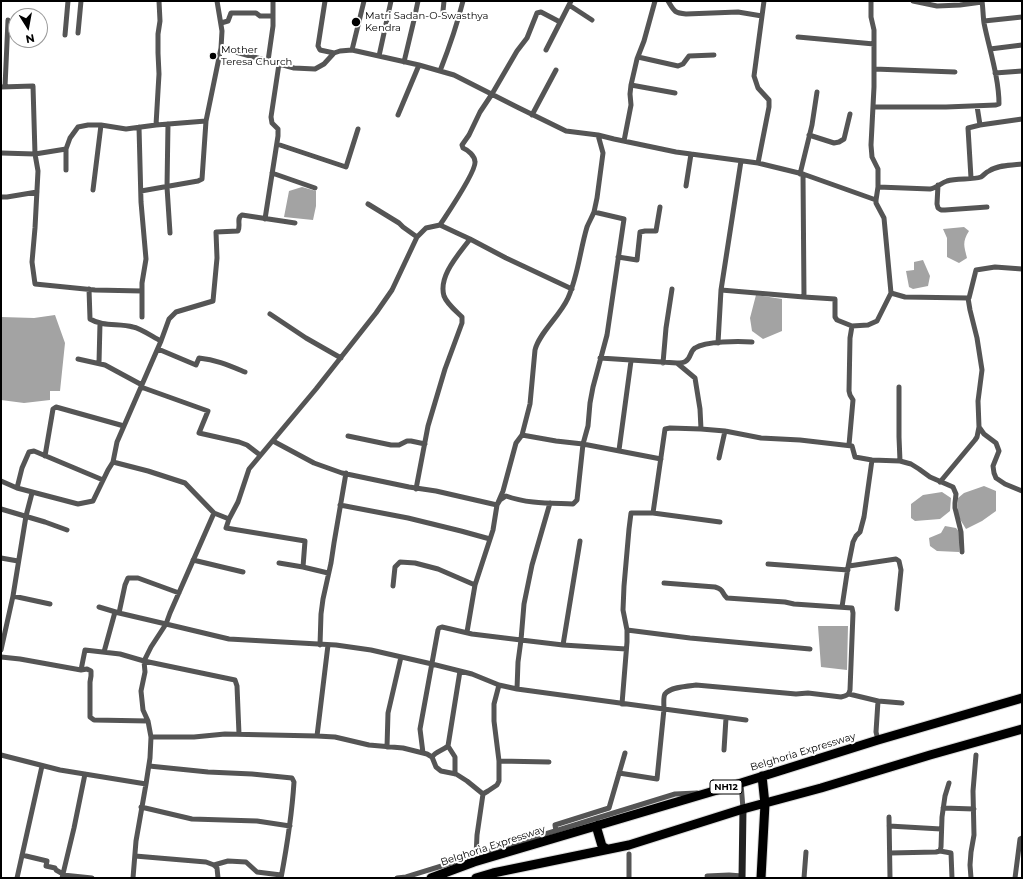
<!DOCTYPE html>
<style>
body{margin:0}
#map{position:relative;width:1023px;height:879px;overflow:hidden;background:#fff;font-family:Montserrat,sans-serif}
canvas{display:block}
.frame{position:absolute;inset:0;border:2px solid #000;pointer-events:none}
.north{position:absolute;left:8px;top:8px;width:40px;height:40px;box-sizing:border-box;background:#fff;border:1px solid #999;border-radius:50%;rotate:169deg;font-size:11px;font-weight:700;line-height:16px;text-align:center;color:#000}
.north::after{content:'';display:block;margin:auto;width:14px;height:18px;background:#000;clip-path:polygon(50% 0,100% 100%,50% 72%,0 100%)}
</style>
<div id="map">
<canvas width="1023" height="879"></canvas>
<div class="frame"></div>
<div class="north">N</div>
</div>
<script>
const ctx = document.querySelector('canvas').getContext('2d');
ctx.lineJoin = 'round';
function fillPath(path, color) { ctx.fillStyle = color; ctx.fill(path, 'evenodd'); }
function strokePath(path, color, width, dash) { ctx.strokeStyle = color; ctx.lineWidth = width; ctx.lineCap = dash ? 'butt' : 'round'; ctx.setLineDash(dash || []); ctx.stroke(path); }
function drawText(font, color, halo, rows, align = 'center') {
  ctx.font = font + ' Montserrat,sans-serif'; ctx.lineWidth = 4; ctx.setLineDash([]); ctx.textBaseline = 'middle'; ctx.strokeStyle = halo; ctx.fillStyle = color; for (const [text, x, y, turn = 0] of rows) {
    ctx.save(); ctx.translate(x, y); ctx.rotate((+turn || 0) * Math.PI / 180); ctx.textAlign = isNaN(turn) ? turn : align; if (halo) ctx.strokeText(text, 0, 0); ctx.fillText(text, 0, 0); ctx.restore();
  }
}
fillPath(new Path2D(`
 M302,187L316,191V206L313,220L284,217L289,191Z
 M964,227L969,231C962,242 964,246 967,258L959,263L947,257V238L943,229Z
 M923,260L930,276L928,286L913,289L909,287L906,271L914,270V262Z
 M756,295L782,299V331L763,339L752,331L750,318Z
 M55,315L65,343L60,391H50V400L24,403L1,400V317L34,318Z
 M984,486L996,491V511L982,521L966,529L958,516V498L964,493Z
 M942,492L951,498L950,511L940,519L915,521L911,518V504L923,495Z
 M945,526L956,528L960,533L959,552L937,551L930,546L929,538L941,533Z
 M818,626H848L847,670L821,667Z`), '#a3a3a3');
const highway = new Path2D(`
 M598,825L597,829L602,846L607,849
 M431,878L474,862L741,783L878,740L1022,698
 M476,878L493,873L629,845L743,809L821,788L930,755L1022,729
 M761,878L765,804L762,776`);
strokePath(highway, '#dbdbdb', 11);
strokePath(new Path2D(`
 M325,1L318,46L320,50L334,53
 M668,1C674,11 674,13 686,14L738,12L762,16
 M871,1V17L874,30V87L871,145L872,157L878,169V187L876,200
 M913,1L937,6L960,5L982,2
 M569,5L592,20
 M443,11L444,1
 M984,21L1022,17
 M221,23L228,21L231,13H256L260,16H273
 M78,33L81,1
 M65,35L68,1
 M798,37L874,44
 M221,48L294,68L315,69L324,64L334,53L340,51L352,50L419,65L454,75L517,107L566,131L598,135L614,139L676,152L758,163L803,174L876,200V203L884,218L891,293L905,297L968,298H969L976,270L995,267L1022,269
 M990,49L1022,45
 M352,50L364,1
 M546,50L571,1
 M379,56L391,1
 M638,57L678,66L683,64L689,56L714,55
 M268,61L273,26V1
 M404,62L414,20L418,1
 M874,69L955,72
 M440,71C449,48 457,25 463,1
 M995,73L1022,71
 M631,85L675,93
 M1,87L33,86L35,154L38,171L35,228L32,262L35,284L95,290L142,291
 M5,87L8,20
 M977,106L980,125L1022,119
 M873,107H946L996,105L999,104C999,78 989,48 984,23C983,16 983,8 982,1
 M398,115L419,65
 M532,115L556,70
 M168,124L167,187L170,233
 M156,125L159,74L158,53V34L160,21L159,1
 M139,127L141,202L146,259L142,283V317
 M809,135L834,143L839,142L844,139L850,114
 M624,141L631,105L630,94L631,85L637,59L644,41L655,1
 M277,144L346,167L358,129
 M66,149V170
 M1,153L35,154L66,149L70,138L78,127L88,125H101L126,129L156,125L206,121L221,48L222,31L217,1
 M758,163L769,107V100L758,88L754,76L764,1
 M272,173L315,188
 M800,174L812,125L817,92
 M803,174L804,297L835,299V317L837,320L852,326L868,325L877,321L891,293
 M971,178L968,128L980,125
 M938,185L937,204L938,208L941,210H945L987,207
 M686,186L691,154
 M878,187L930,189C936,188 941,183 947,181C957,178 972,180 981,177C984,175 986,172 989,171C998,165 1011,165 1022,164
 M93,190L101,125
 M141,191L198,181L202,179L206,121
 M1,197H7L37,192
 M368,204L399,223L403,227L417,237
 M265,219L278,136V129L272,123L271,117L279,64
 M440,225L457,233L470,239L506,258L572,289
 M618,257L637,260L640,232L645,231H656L660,207
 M89,289L90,319C103,327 119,323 133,327C140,328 153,337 161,341L169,319L176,312L213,301L217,258L216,232L238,231C241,225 236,218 242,215L295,223
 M721,290L804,297
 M968,298L970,310L977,338L982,370L978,401L979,427L984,434L996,443L999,451L993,466L994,473L996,478L1005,484L1022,491
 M270,314L306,338L341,358
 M718,343L721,290L741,161
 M158,349L196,365L199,358C217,360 228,365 245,372
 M600,358L677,363L695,378L700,409L701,429L725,431L761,438L800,440L852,446L855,457L872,460L900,461
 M78,359L105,365L142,385
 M99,363L100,323
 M663,363L666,328L672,289
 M677,363C679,363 684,363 686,361C691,358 690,351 695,348C706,341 739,341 752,342
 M141,387L208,411L199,433L239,442L247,445L260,455
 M899,387V437L900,461L911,464L919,469L930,477L953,487L956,494L955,503V508L961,532L962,552
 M522,435L556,441L583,444L661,459
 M348,436L391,445H399L407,441H411L425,444
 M273,441L314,463L342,473L409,487L436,491L497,505L500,500L506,496C528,504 551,503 573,504L577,500L583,444L588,426L590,403L593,387L607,335L624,219L594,212L597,198L603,153L598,135
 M849,445L853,400L850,395L849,391L850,338L852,326
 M619,450L631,361
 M45,456L53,409L56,407L124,426
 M719,458L725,431
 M113,462L117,442L161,341
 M1,481L17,488L78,504L93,501L108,470L113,462L148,471L185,483L214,513L229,519L238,502L249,469L316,389L376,313L392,290L417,237L426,228L440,225C447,214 476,172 475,162C475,156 468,150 463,148L462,145L469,135L480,112L492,94L517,51L527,38L537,13L541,12L560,22
 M940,482L975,440L977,437L979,427
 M17,488L22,468L29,452L34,451L103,480
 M416,489L428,426L445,369L462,323V317C456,311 447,304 444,296C438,276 459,254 470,239
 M550,503L532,565L524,604L521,640L563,645L626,649
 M340,505L408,518L461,531L490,539
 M1,509L45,522L67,530
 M653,513L665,429L670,428L701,429
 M229,519L226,528L305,541L303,567L328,573
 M1,558L18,561
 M193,560L243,572
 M279,563L303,567
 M768,564L848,570
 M849,566L896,559L899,561L901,570L897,609
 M393,586L395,567L400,562L415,563L438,569L475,585
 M13,596L26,516L32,493
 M99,607L119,613L125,585L128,578H138L179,593
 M842,607L848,567L853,542L856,536L860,532L864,517L872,460
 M119,613L166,624L229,639L336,645L371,650L432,664L472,674L499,685L517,689L664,709C664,705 663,697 665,694C670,687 688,686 696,685L796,694L808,693L841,697C846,696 849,695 850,690L853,613L852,608L794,604L785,602L727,598C721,593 725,590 715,587L664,583
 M627,630L690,638L810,649
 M467,632L475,585L493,530L497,505L503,491L516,443L522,435L530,404L535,350C539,333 560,316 568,298C578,276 580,250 587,227C589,222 592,217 594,212
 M320,645L321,614L323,599L331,563L334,543L346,473
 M563,645L580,541
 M1,650L13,596L50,604
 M104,652L115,612
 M1,657L20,659L81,670L85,650L120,654L144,661L235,680L237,686L239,734
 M81,670L87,669L91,671V676L90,682V717L94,720L148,721
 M849,694L878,701L876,732L878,740
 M878,701L902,703
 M622,704L627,642V630L623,610L624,586L629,529L631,513H653L720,522
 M317,736L328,645
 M151,737H194L225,734L317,736L335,737L369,745L403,748L427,754L432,757L436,767L441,771L456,774L467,781L483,794
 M448,746L455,757V774
 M387,747L388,713L401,657
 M724,750L726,718
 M423,753L420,729L438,630L439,628L442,627L472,634L521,640L518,662L517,689
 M1,755L60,770L146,784L150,758L151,737L148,721L143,710L141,691L145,672L144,661L151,647L166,624L170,613L214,513
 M432,757C436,751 442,751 448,746L460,671
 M499,761L549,762
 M149,766L208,772L252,774L292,778L294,782C292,814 287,846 281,878
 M619,773L657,779L664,709L746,720
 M741,783L743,809
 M141,807L192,819L257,821L290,826
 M943,808L974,809
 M889,817L890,878
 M889,826L941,829
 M556,831L555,825L609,808L625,753
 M940,851L951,853L952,878
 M890,853L936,852L940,851L941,847L942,817L945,796L949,783
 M629,854V878
 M22,855L47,861L46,866L55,868L56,870L63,874
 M135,856L206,862L214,865L217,868L218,878
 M475,858L476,856L477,835L483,794L488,791L497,785L499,781V761L494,721V704L499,685
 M214,865L228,861L246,862L257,872L281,875
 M63,875L92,878
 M707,876L729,875L742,876
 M17,878L42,766
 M62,878L74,828L85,774
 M133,878L136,841L146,784
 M397,878L406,877L675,794L697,793
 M804,878L806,852
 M971,878L970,865L971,852L974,835L973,791L976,755
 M1015,878L1020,839L1022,838`), '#555', 5);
strokePath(new Path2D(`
 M742,878L743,809`), '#222', 7);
strokePath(highway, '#000', 9);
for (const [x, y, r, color] of [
 [356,22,5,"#000"],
 [213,56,4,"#000"]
]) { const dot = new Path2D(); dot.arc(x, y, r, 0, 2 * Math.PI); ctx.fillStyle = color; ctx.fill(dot); strokePath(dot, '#fff', 1.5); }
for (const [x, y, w] of [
 [726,787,32]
]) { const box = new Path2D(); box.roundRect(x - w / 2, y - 7, w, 14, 3); ctx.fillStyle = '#fff'; ctx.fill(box); strokePath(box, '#000', 1); }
drawText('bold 9px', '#000', null, [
 ["NH12",726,787]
]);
drawText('10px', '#000', '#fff', [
 ["Matri Sadan-O-Swasthya",365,16],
 ["Kendra",365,28],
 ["Mother",221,50],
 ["Teresa Church",221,62]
], 'left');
drawText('10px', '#000', '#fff', [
 ["Belghoria Expressway",803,752,-17],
 ["Belghoria Expressway",493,846,-18]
]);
</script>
